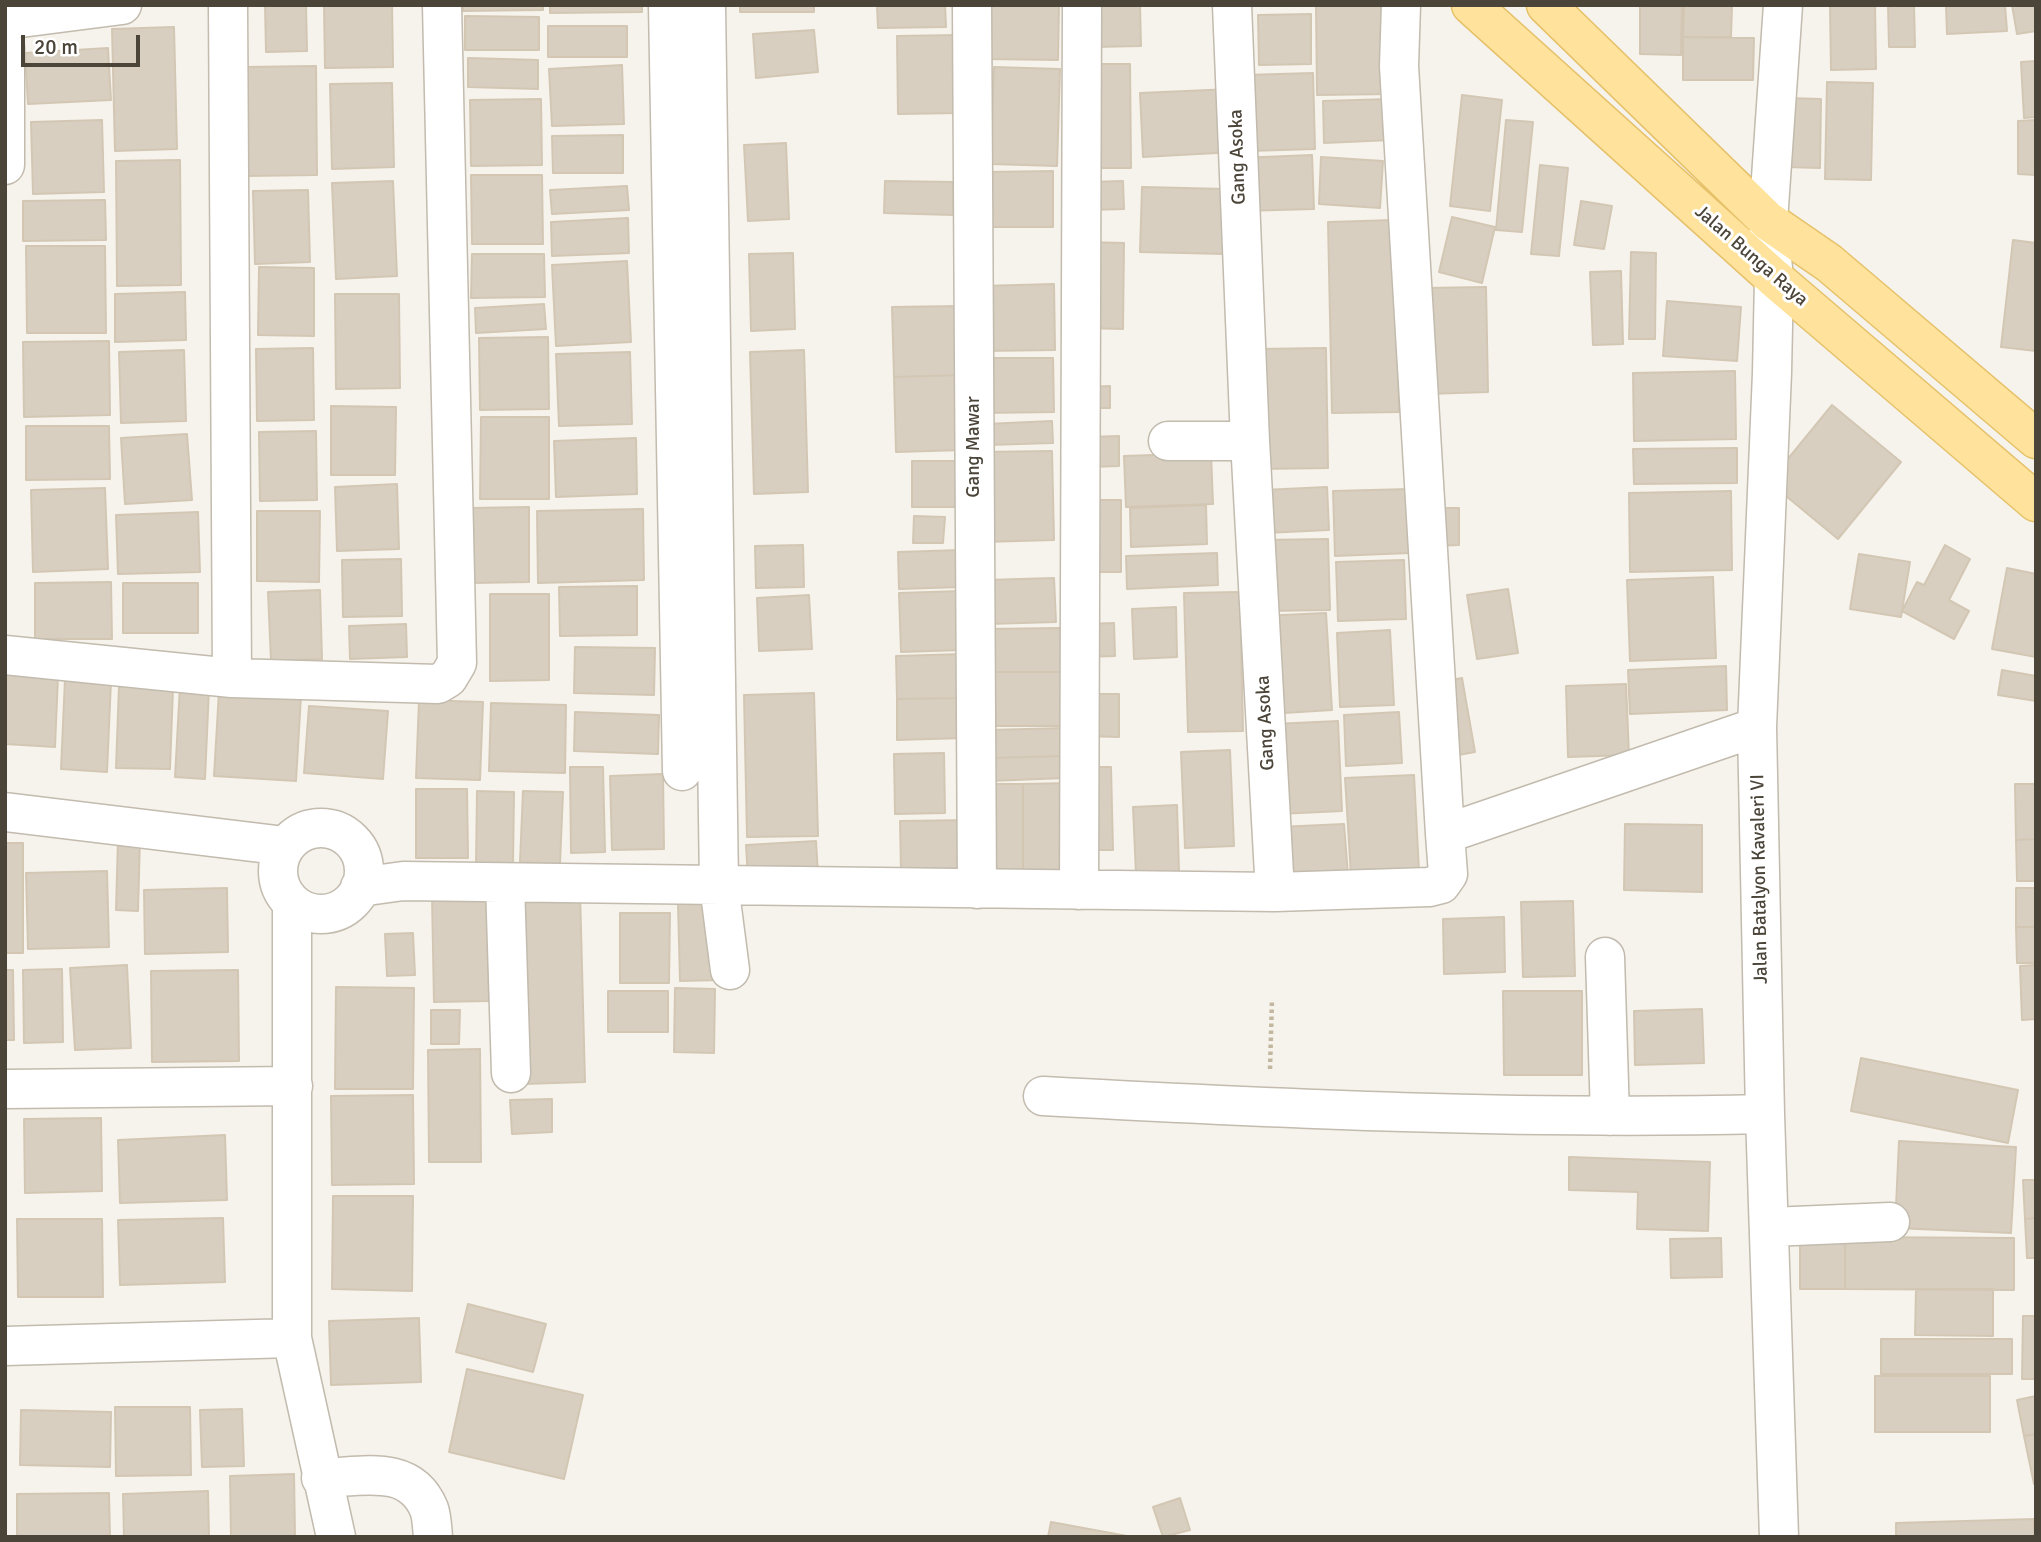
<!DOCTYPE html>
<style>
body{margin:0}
#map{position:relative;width:2041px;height:1542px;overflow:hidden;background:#f6f3ec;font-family:Signika,sans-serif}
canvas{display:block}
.frame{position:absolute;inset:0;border:7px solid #4b4439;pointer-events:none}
.scale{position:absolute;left:21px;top:35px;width:119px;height:32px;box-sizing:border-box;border:4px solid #4b4439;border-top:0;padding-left:9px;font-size:21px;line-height:24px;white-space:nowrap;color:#4b4439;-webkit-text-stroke:5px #fff;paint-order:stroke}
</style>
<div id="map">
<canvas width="2041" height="1542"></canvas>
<div class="frame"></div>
<div class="scale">20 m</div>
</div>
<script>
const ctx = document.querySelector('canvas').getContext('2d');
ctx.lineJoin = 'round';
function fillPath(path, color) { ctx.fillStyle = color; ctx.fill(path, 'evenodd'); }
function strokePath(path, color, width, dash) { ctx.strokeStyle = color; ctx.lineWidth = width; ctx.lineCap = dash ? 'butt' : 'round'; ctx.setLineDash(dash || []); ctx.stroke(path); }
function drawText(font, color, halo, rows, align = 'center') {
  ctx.font = font + ' Signika,sans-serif'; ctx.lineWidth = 6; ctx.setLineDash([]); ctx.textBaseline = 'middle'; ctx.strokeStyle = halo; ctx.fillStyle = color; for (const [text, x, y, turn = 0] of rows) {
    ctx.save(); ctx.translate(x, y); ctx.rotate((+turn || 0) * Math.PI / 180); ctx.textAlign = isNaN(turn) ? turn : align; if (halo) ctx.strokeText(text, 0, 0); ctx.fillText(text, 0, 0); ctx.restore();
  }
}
const building = new Path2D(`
 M265,5H306L307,51L266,52Z
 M324,5H392L393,67L325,68Z
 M463,5H543V10L463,11Z
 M550,5H642V12L550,13Z
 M740,5H814V12H740Z
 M877,5H945L946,27L878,28Z
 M987,5H1059L1058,60L986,59Z
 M1090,5H1140L1141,46L1092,47Z
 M1316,5H1390L1391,94L1317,95Z
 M1640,5H1682L1681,55L1640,54Z
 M1684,5H1732L1731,37H1683Z
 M1830,5H1875L1876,69L1831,70Z
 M1888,5H1914L1915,47H1889Z
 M1946,5H2005L2007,31L1947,34Z
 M2012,5H2036V31L2017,34Z
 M1311,14V64L1259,65L1258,15Z
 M465,16L539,17V50H465Z
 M548,26H627V57H548Z
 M174,27L177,149L115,151L112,29Z
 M814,30L818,72L756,78L753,34Z
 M959,35L960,113L898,114L897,36Z
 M1683,37L1754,38L1753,80H1683Z
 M108,48L111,100L28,104L25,53Z
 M468,58L538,60V89L468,87Z
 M2036,61V117L2024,118L2021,62Z
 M1082,64H1130L1131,168H1082Z
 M622,65L624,124L552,126L549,69Z
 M316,66L317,175L246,176L245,67Z
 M994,67L1060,69L1057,166L991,164Z
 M1313,73L1315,149L1248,151L1245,75Z
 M1827,82L1873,83L1871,180L1825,179Z
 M392,83L394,167L332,169L330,84Z
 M1232,89L1235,152L1143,157L1140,93Z
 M1462,95L1502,100L1490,211L1450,206Z
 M1786,98L1821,99L1820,168L1786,167Z
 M541,99L542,165L471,166L470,100Z
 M1390,99L1391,140L1324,143L1323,101Z
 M102,120L104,192L33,194L31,122Z
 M1506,120L1533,122L1522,232L1496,230Z
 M2036,120V175L2018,174V121Z
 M623,135V173H553L552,136Z
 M786,143L789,219L748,221L744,145Z
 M1312,155L1314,209L1241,211L1239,158Z
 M1321,157L1383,161L1380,208L1319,204Z
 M180,160L181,285L117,286L116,161Z
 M1540,165L1568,168L1559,256L1531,254Z
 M1053,171V227H989V172Z
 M471,175H542L543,244H472Z
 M393,181L397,276L336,279L332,183Z
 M885,181L953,182V215L884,213Z
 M1123,181L1124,209L1089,210V182Z
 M627,186L629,210L552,214L550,190Z
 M1142,187L1226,189L1225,254L1140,252Z
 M308,190L310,262L255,264L253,191Z
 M105,200L106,240L23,241V201Z
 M1581,201L1612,206L1604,249L1574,245Z
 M1452,217L1495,227L1482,283L1439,272Z
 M628,218L629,253L552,256L551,222Z
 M1395,220L1399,412L1332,413L1328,222Z
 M2013,240L2036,243V351L2001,347Z
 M1086,242L1124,243L1123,329L1085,328Z
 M26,246H105L106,333H27Z
 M1631,252L1656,253L1655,339H1629Z
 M793,253L795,329L751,331L749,254Z
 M472,254H544L545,297L471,298Z
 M627,261L631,342L556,346L552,265Z
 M259,267L314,268V336L258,335Z
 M1621,271L1623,344L1593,345L1590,272Z
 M1054,284L1055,350L983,351L981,286Z
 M1486,287L1488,392L1427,394L1425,288Z
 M185,292L186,340L115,342V294Z
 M335,294H399L400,388L336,389Z
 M1667,301L1741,307L1737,361L1663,356Z
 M544,304L546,329L476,333L475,308Z
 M959,306L962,375L894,377L892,307Z
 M548,337L549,409L480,410L479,338Z
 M109,341L110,415L24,417L23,342Z
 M313,348L314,420L257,421L256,349Z
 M1326,348L1328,468L1259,469L1258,349Z
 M184,350L186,421L121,423L119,352Z
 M804,350L808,492L754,494L750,352Z
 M630,352L632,424L559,426L556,354Z
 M980,358H1053L1054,412L981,413Z
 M1735,371L1736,439L1634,441L1633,373Z
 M962,375L964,450L896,452L894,377Z
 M1110,386V408H1085V387Z
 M1832,405L1901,462L1838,539L1769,482Z
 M331,406L396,407L395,475H331Z
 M481,417H549V499H480Z
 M1052,421L1053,443L987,445L986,424Z
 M26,426H109L110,479L26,480Z
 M316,431L317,500L260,501L259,432Z
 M187,434L192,500L125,504L121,438Z
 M1119,436V466L1089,467V437Z
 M636,438L637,494L556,497L554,441Z
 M1737,448V483L1634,484L1633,449Z
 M1052,451L1054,540L983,542L982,452Z
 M1211,453L1213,504L1126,507L1124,456Z
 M912,461H961V507H912Z
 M397,484L399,549L337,551L335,487Z
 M1327,487L1329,530L1265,533L1263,490Z
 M105,488L108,569L33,572L31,490Z
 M1409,489L1410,553L1335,556L1333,491Z
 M1731,491L1732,570L1630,572L1629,493Z
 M1085,500H1121V572H1086Z
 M1206,505L1207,544L1131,547L1130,508Z
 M529,507V582L473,583L472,508Z
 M1431,508H1459V545L1431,546Z
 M643,509L644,580L538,583L537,511Z
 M257,511H320L319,582L257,581Z
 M198,512L200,572L118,574L116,515Z
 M914,516L945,517L943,543H913Z
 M1328,539L1330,610L1264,611L1263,540Z
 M803,545L804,587L756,588L755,546Z
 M1945,545L1970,559L1949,600L1969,611L1954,639L1902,611L1917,582L1924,585Z
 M962,550L963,587L899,589L898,552Z
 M1217,553L1218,585L1127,589L1126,556Z
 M1859,554L1910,562L1901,617L1850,609Z
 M401,559L402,616L343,617L342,560Z
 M1404,560L1406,619L1338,621L1336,562Z
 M2007,568L2036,574V657L1992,649Z
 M1713,577L1716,658L1630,661L1627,580Z
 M1054,578L1056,622L988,624L986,580Z
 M111,582L112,639H35V583Z
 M123,583H198V633H123Z
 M637,586V635L560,636L559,587Z
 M1508,589L1518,653L1477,659L1467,595Z
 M320,590L322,659L271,661L268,592Z
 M961,591L963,650L901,652L899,593Z
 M1240,592L1243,731L1188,732L1184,593Z
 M490,594H549V680L490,681Z
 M809,595L812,649L759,651L757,598Z
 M1176,607L1177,657L1134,659L1132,609Z
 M1326,613L1332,710L1268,714L1262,616Z
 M1114,623L1115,656L1086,657L1085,624Z
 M406,624L407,657L350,659L349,626Z
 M1061,628V672H984V629Z
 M1390,630L1394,705L1340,707L1337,633Z
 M575,647L655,648L654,695L574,693Z
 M963,654L964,698L897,699L896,656Z
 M1726,666L1727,710L1630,714L1628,670Z
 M2002,670L2036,676V701L1998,695Z
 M984,672H1061L1062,726H984Z
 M6,673L58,676L55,747L5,744Z
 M1462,678L1475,752L1453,756L1440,682Z
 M65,679L111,681L107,772L61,769Z
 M1626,684L1629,755L1568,757L1566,686Z
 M119,686L173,688L170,769L116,768Z
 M180,686L209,688L205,779L175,777Z
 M219,691L301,696L296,781L214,776Z
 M814,693L818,836L747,837L744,695Z
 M1085,694H1119V737L1084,736Z
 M964,698L965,738L897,740V699Z
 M419,700L483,702L480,780L416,778Z
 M491,703L566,705L565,773L489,771Z
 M309,706L388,711L383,779L304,773Z
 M575,712L659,715L658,754L574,751Z
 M1399,712L1402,763L1346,766L1344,715Z
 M1338,721L1342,811L1278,814L1274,724Z
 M1064,728L1065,756L989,758L988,730Z
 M1230,750L1234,846L1185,848L1181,752Z
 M944,753L945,813L895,814L894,754Z
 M1065,756V778L990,781L989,758Z
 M570,767H603L605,852L571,853Z
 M1082,767H1111L1113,850H1083Z
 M663,774L664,849L612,850L610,776Z
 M1414,775L1419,871L1351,875L1345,778Z
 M1072,783L1073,879H1023V784Z
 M986,784H1023V879H987Z
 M2015,784H2036V839L2016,840Z
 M416,789H467L468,858H416Z
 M477,791L514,792L513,865L476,864Z
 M523,791L563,792L560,864L520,862Z
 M1177,805L1179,872L1136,874L1133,807Z
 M973,820V870L901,871L900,821Z
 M1344,824L1348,875L1282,879L1279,827Z
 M1625,824L1702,825V892L1624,890Z
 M118,838H140L138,911L116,910Z
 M2036,839V881H2017L2016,840Z
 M816,841L818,874L748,878L746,845Z
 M5,843H23V953H5Z
 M107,871L109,947L28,949L26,873Z
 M227,888L228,952L145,954L144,890Z
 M2016,888H2036V927H2016Z
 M580,891L585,1082L524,1084L520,892Z
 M487,895L489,1001L434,1002L432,896Z
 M1573,901L1575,976L1523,977L1521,902Z
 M721,903L722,980L680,981L678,904Z
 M620,913H670L669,983H620Z
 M1504,917L1505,972L1444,974L1443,919Z
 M2016,927H2036V963H2017Z
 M413,933L415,975L387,976L385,934Z
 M127,965L131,1048L75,1050L70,968Z
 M2036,965V1019L2022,1020L2020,966Z
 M62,969L63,1042L24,1043L23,970Z
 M5,970H13L14,1040H5Z
 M238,970L239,1061L152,1062L151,971Z
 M336,987L414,988L413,1089H335Z
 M675,988L715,989L714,1053L674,1052Z
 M608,991H668V1032H608Z
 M1503,991H1582V1075H1504Z
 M1702,1009L1704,1063L1635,1065L1634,1011Z
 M431,1010H460L459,1044H431Z
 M480,1049L481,1162H429L428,1050Z
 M1861,1058L2018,1090L2008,1143L1851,1111Z
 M413,1095L414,1184L332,1185L331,1096Z
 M552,1099V1132L512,1134L510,1100Z
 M101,1118L102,1191L25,1193L24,1119Z
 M225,1135L227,1200L120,1203L118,1140Z
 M1899,1141L2016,1147L2011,1233L1895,1228Z
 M1569,1157L1710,1162L1708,1231L1637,1229L1638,1192L1569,1190Z
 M2023,1180H2036V1218L2025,1219Z
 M333,1196H413L412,1291L332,1289Z
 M223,1218L225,1282L120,1285L118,1220Z
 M2036,1218V1258H2027L2025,1219Z
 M17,1219H102L103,1297H18Z
 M1800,1237H1845V1289H1800Z
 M1845,1237L2014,1238V1290L1845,1289Z
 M1721,1238L1722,1277L1671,1278L1670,1239Z
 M1916,1289H1993V1336L1915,1335Z
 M468,1304L546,1324L533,1372L456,1352Z
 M2023,1316H2036V1379H2022Z
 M419,1318L421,1382L331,1385L329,1321Z
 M1881,1339H2012V1374H1881Z
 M467,1369L583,1395L564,1479L449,1452Z
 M1875,1376H1990V1432H1875Z
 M2036,1396V1434L2024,1436L2017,1400Z
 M115,1407H190L191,1475L116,1476Z
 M242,1409L244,1466L202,1467L200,1410Z
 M21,1410L111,1412L110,1467L20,1465Z
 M2036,1434V1484H2034L2024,1436Z
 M294,1474L295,1537H231L230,1476Z
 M208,1491L209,1537H124L123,1494Z
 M109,1493L110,1537H17V1494Z
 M1180,1498L1190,1530L1163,1537L1153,1507Z
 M2034,1519V1537H1896V1523Z
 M1051,1522L1127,1536V1537H1048Z`);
fillPath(building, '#d8cfc1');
strokePath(building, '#d3c7b4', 2);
const minor = new Path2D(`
 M228,5L232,678
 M668,5L682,771
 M706,5L719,885L730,970
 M972,5L977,889
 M1232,5L1250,441L1275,892
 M1401,5L1399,66L1445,834
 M5,20L122,5
 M5,48V165
 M1168,441H1250
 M5,655L232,678L438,684L448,678L457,663L442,5
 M5,812L285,846
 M278 871a43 43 0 1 1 86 0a43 43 0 1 1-86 0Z
 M505,883L511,1073
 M360,887L403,881L1275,892L1429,887L1441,884L1448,874L1445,834L1757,727
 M1079,890L1082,5
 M292,903V1338L336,1537
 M1605,957L1610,1116
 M5,1089L293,1086
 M1043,1096C1283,1109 1524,1120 1765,1114
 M1770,1227L1890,1222
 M5,1346L292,1338
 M321,1478C362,1477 410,1463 429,1509C432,1517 432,1528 433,1537
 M1779,1537L1765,1114L1757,727L1772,373L1774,278L1768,221L1783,5`);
const major = new Path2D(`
 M1471,5L1774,278L2036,502
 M1546,5L1768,221L1829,263L2036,439`);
strokePath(minor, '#c2bbae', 41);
strokePath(major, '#e6c16a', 41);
strokePath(new Path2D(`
 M1270,1069L1272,1000`), '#c4b79f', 4.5, [3.5, 3.5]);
strokePath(minor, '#fff', 38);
strokePath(major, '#ffe39c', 38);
drawText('19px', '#4b4439', '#fff', [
 ["Gang Asoka",1238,157,-92],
 ["Jalan Bunga Raya",1751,256,41],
 ["Gang Mawar",974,447,-90],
 ["Gang Asoka",1266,723,-93],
 ["Jalan Batalyon Kavaleri VI",1760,879,-91]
]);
</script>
